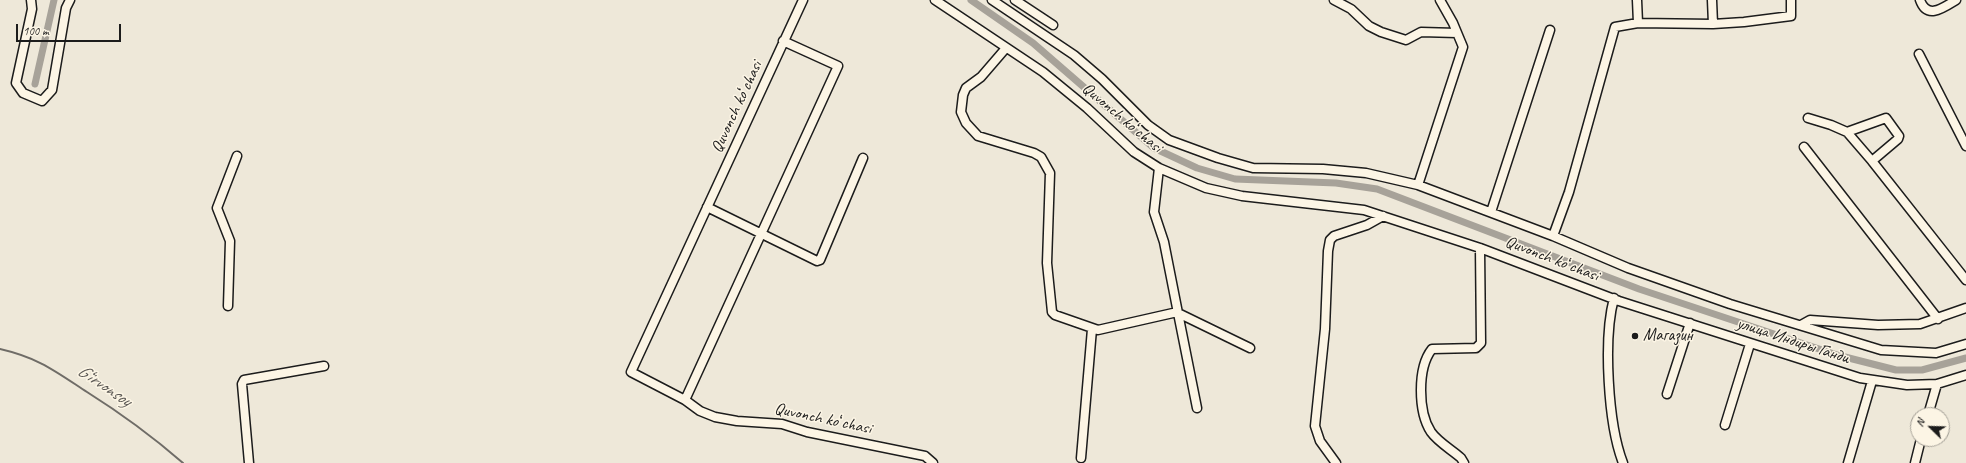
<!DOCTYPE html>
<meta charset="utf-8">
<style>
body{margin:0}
#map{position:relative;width:1966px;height:463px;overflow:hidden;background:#eee8d9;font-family:Caveat,sans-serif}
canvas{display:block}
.north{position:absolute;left:1910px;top:407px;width:40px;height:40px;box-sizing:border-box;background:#fcf5e5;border:1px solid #a29e95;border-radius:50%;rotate:293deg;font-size:11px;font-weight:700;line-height:16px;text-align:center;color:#1c1c1c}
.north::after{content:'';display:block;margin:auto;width:14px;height:18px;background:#1c1c1c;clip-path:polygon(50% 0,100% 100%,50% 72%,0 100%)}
.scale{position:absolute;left:16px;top:24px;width:105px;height:18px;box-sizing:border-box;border:2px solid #1c1c1c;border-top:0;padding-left:5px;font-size:12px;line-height:14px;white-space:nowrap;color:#1c1c1c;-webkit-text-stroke:3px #fcf5e5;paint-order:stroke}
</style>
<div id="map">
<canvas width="1966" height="463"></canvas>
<div class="north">N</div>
<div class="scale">100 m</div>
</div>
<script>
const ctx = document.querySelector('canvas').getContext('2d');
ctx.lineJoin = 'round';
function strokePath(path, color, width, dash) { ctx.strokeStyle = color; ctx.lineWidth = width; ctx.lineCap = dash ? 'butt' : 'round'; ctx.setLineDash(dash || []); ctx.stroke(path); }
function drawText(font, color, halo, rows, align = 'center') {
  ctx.font = font + ' Caveat,sans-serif'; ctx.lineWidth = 3; ctx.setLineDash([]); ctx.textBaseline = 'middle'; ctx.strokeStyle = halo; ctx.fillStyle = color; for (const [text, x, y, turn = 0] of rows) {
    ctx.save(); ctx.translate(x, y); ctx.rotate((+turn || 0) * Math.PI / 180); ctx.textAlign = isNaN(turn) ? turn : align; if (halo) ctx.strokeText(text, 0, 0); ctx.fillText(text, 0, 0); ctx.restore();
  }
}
strokePath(new Path2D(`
 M0,349C39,358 55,371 87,392C122,414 152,436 183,463`), '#6f6c67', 2);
strokePath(new Path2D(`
 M971,0L1033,43L1154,148L1197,168L1235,179L1336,183L1377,189L1639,289L1837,355L1896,370H1922L1966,358
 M35,84L54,0`), '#a7a299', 7);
const minor = new Path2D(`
 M31,0L32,9L16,83L23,93L42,101L52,90L66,8L70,0
 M803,0L631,372L685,400L700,411L715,417L737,421L782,424L807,432L925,456L933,463
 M935,0L1043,72L1087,108L1134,152L1159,168L1206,188L1242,196L1364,210L1480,248L1619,301L1860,378L1907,385L1937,384L1966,375
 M992,0L1074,55L1102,79L1148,125L1169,140L1218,158L1253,168L1323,169L1366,173L1418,185L1553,236L1628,268L1730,304L1881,350L1936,353L1966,344
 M1015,0L1053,25
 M1334,0L1351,9L1369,26L1381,32L1406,40L1421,32L1457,33
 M1712,0L1713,24
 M1920,0C1927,20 1943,8 1956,0
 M1638,23L1713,24L1744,22L1791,16V0
 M1006,48L981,77L966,88L963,95L961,112L966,123L978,136L1034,153L1041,157L1050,173L1047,263L1052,312L1055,315L1098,330L1173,313H1178L1197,408
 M1919,54L1966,146
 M1808,118L1831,125L1847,132L1872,161L1966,280
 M1847,132L1886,118L1899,136L1898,139L1872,161
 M1804,147L1938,319
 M1159,168L1154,212L1164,242L1178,313L1250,348
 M1418,185L1463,47L1453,23L1440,0
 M707,207L817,261L820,260L863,158
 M1491,212L1550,30
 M1553,236L1569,192L1615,27L1638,23L1637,0
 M1614,298C1603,339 1608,424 1623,463
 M228,306L230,241L217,208L237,156
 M1801,325L1810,320L1878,325L1920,324L1966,308
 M1667,394L1690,323
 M685,400L838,66L783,41
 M1928,415L1937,384
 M1725,425L1750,344
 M1081,458L1092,329
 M249,463L242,384L244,380L324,366
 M1336,463L1320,441L1315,426L1325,329L1328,251L1330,240L1334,236L1367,225L1383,216
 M1464,463L1461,458C1452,450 1438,442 1431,432C1418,412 1417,368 1432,349L1476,348L1481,343L1480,248
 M1848,463L1872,381
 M1915,463L1921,439`);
strokePath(minor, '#1c1c1c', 11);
strokePath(minor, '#fcf5e5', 8);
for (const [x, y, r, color] of [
 [1635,336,4,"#1c1c1c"]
]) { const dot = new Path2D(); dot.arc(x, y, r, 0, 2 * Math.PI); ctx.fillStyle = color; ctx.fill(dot); strokePath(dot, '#fcf5e5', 1.5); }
drawText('17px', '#1c1c1c', '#fcf5e5', [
 ["Quvonch koʻchasi",737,107,-65],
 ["Quvonch koʻchasi",1122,118,40],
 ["Quvonch koʻchasi",1552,259,21],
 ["улица Индиры Ганди",1793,341,18],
 ["Quvonch koʻchasi",823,419,12]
]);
drawText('17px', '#1c1c1c', '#fcf5e5', [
 ["Магазин",1643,336]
], 'left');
drawText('italic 18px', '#5b5854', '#fcf5e5', [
 ["G‘irvonsoy",104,386,34]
]);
</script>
